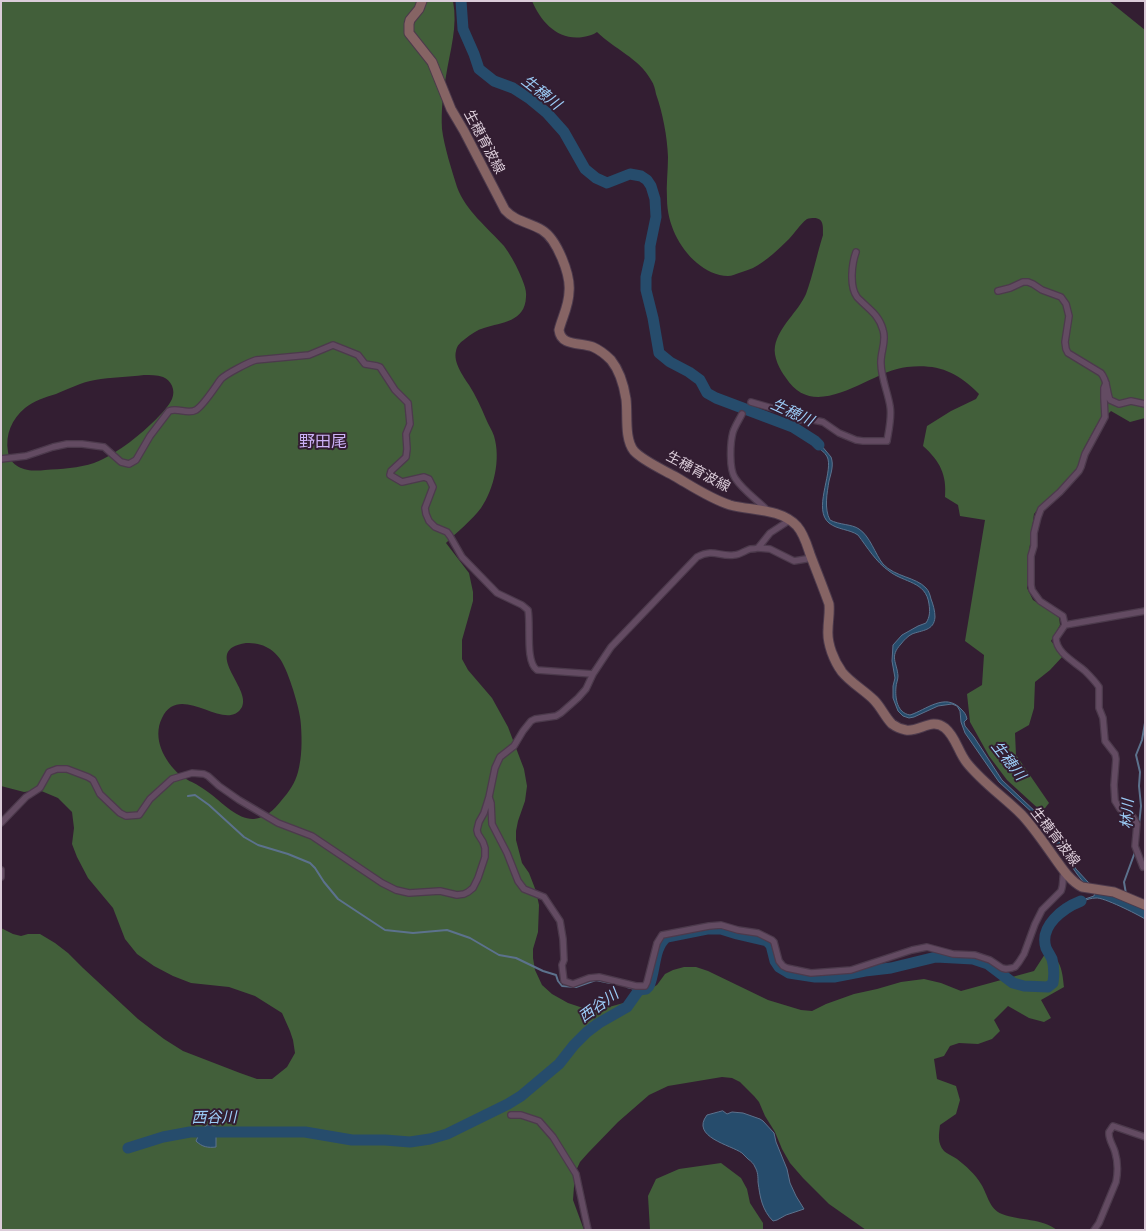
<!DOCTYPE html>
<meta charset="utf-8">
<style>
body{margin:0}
#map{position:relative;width:1146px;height:1231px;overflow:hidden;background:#331e32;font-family:"PT Sans",sans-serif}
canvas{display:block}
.frame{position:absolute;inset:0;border:2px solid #dbccd9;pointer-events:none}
</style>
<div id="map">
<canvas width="1146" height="1231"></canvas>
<div class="frame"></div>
</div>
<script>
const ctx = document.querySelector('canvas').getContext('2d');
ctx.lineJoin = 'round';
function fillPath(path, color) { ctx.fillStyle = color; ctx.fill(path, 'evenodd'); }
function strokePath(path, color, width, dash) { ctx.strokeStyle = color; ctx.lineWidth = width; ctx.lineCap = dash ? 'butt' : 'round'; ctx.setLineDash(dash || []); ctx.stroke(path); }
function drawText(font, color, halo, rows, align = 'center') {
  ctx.font = font + ' "PT Sans","Noto Sans JP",sans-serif'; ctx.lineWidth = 4; ctx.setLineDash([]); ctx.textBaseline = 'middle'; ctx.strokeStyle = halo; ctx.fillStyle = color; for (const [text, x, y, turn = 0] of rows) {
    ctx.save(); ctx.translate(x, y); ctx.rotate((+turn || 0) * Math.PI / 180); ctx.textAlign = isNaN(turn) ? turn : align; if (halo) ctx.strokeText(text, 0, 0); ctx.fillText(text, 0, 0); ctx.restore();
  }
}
fillPath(new Path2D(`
 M1,1H453C458,26 450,51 446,76C443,93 441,111 442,129C444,146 452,171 457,187C466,211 487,227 504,246C510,254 515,263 519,272C522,279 527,289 526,297C525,322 502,322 484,328C477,330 471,334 465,339C461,342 457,345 456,351C453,362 463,376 469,385C476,396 481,407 486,419C488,424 492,430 494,436C501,459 494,489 481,508C473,519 456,533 446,543L469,573L473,592V601L462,640V659L468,670L492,698L508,727L524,769L527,786L525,801L518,821L516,831V840L522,863L529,873L536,891L539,905L538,932L533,949V958L535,970L542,985L552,994L568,1003L580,1007L594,1008L609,1007L627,1002L657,985L665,974L673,970L684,967H696L708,971L768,1000L801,1010L812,1011L826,1004L854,994L877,989L901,982L924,979L941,983L961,991L1034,971L1045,954C1048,955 1051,955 1053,957C1062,962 1063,978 1064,987L1041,1000L1051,1018L1044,1022L1029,1018L1008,1006L994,1020L1000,1031L992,1039L978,1044L959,1043L950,1046L944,1056L934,1059L937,1079L956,1086L960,1100L956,1114L940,1125C939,1134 937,1143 944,1151C947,1154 953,1156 957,1159C966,1166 975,1174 981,1184C988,1195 989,1209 1002,1214C1020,1221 1042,1218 1057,1230H866L829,1204L803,1178L790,1163L782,1149L775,1132L765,1116L759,1102L754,1096L740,1082L732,1078L722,1077L668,1086L649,1095L618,1122L588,1153L580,1162L575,1173L573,1200L584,1230H1V928L13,934L21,936L28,934H40L55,943L68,953L83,968L138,1019L164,1039L183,1051L240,1073L257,1079H272L287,1067L295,1053L293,1040L290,1031L282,1013L255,996L229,987L191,983L173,976L154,966L137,954L125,939L113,908L88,878L77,857L72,844L74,828L72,812L58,798L39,790L24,792L1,786ZM144,375C150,375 157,375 163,377C171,380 176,390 172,399C167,411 141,434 130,442C119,450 107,458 94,463C79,468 61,469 45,470C31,472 11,470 8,452C5,434 12,419 25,408C34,401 45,397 56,394C68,389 82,382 95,380C111,377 128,377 144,375ZM246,643C254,643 262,644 268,648C274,651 281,659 283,664C290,677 301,712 301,726C302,741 302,757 298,772C295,783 289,792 281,801C274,810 265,818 254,819C239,820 222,803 212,795C208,792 204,789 199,786C193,782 186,780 180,775C164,761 152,738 162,718C180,680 226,735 242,707C252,688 200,650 246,643Z
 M532,1H1109L1145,30V418L1130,422L1111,411L1096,426L1083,450L1078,467L1059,490L1041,505L1034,514L1027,567V588L1033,600L1059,617L1060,625L1051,641L1063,656L1050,670L1035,682L1034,708L1029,725L1015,733L1016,755L1049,803L1042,812L1007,780L989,756L970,722L967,694L982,685L984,655L965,641L985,520L960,516L958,505L945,497C947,475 940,461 923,446L927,426L951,411L976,399L979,394C956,371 938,364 907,367C871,370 816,425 786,378C780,370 773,357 775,346C779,326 798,312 806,294C813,275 817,254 823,235C823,227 824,218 814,218C812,218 809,218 807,219C800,224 795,233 789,239C779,249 766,261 753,268C749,270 744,271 739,273C735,274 732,276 728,276C717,276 705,270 697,263C679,248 667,223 667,199C666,185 668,171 668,157C667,136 663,114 656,94C655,89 654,84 651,80C639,58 614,49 597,32C593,35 588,36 583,37C558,41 541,22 532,1Z
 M721,1163L741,1178L747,1189L750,1203L763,1223V1230H650L648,1196L656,1179L679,1169Z`), '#425f3a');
const water = new Path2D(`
 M806,433L816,439L831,457C834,465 831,473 829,481C827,493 824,509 830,520C839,525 852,524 859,529C870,536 875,554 883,564C895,577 916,577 926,588C929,591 930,595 931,599C933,604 935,611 935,617C934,631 922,630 912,634C908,636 904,640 901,644C889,657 897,662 898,676C898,680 896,684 896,687C895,698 897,713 910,715C926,710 945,692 961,709C964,712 966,714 967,719L964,722L965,726L974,737L1002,780L1039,815L1053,832L1076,869L1088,882L1099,892L1134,903L1145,909V919C1137,914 1103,897 1096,898C1087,898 1077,904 1070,908L1069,907L1076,902L1094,896L1095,892L1084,883L1077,874L1055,842L1051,833L1035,815L999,782L965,733L961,722L960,711L957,706L952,704L938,706L914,717L909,718L903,716L898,711L893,698V686L895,678L892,661L893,645L902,635L918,626L926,623C930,617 930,611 929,604C926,581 904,583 889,571C876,562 867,547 858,535C849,529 838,530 829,523C813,510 832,475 828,459C826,451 814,446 809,439C808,437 807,435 806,433Z
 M723,1111L727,1114L732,1112L743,1113L760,1119L763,1121L774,1133L776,1142L787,1169L790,1183L796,1196L804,1209L786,1215L777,1220L773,1221C762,1210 760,1197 758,1182C758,1177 758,1172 755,1167C754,1164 751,1161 748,1159C746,1157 744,1155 742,1153C731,1145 690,1137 707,1115L718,1112Z
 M208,1125L216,1127V1147C208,1148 202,1147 196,1141L201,1130Z`);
fillPath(water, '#264c6c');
strokePath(water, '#5c728d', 1);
strokePath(new Path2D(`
 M188,796L195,795L209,805L244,837L258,845L288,854L310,863L315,868L324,882L338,899L385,930L413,933L447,930L470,938L499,955L516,958L543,971L556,975L558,981L562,986L576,987L596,980L610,983
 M1139,825L1141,806L1139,786L1140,772L1136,755L1142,740L1145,723
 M1126,894L1124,882L1135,852
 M627,987L639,990`), '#5c728d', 2);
strokePath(new Path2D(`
 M461,1L463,29L474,54L479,69L494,81L513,88L530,99L547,113L564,132L585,169L596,178L607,183L630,174L641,176L647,180L651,186L655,199L656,217L650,246V259L646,277V290L653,318L659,353L670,362L689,372L700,380L707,393L716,398L793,427L815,441L819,445
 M128,1148L163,1137L190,1132H305L352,1140H385L410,1142L430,1139L447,1134L508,1104L521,1096L559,1064L574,1045L587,1032L599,1023L627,1007L639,990L646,989L649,986C656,971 653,947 667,937L707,929H721L737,934L767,941L771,945L775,961L779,967L789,973L815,977H834L865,971L891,968L936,957L973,959L988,964L1013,983L1024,986L1048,987L1053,983C1054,976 1054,966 1052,959C1050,955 1048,952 1046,948C1039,926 1063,908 1081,901`), '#264c6c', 11);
const street = new Path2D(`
 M998,291L1010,288L1023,282H1028L1033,284L1042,290L1061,297L1066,304L1069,316L1065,342L1066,349L1068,353L1101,373C1108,381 1106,391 1110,400L1119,404L1131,401L1145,404
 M1106,383L1104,388V398L1105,417L1085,454L1081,467L1079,471L1060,492L1041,509L1038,517L1034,533V546L1031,556V585L1032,590L1040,601L1063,616L1065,625L1056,638C1056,653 1075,662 1085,671C1090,676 1095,681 1099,687V708L1103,718L1105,741L1115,754L1116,759L1114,785L1115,801L1120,809L1133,817L1137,824L1135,846L1143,867L1145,866
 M751,402L779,410L800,420L809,419L823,422L839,433L856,440L863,441H887C889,429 892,417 890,406C888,393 881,377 881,364C880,352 887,342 883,330C879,314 867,308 857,297C849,286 852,263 856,252
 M742,414C739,420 735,426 733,432C730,443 729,469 735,478C744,492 758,500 769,512
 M1,459L26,456L53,447L67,444H82L104,447L121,462L129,464L136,460L150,436L169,411C178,407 187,415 196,410C204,405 215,387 221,379C226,374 249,362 256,360L309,355L333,345L358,355L365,364L377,366L380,367L395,390L408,403L410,424L406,434L407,449L406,457L391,471L390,475L402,482L424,477L429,479L433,487L425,508L426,514L429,521L435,527L447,532L450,536L462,557L497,593L522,605L528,610C531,625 525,662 537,670L593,674
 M758,548L770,549L794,561L812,558
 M1065,625L1145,611
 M489,797L491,803L492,824L507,853L518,881L524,889L544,897L560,921L563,939L564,960L562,965L564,981L573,984L589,978L599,977L636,986H645L647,982L657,943L662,935L709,926L721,925L738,930L758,933L772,940L774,942L779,961L783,966L787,968L811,973L851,970L912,950L927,947L953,954L975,955L990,960L1002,968L1006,969L1012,968L1015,967L1019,962L1024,954L1035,924L1042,910L1061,891C1064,884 1062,878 1064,872
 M1,823L26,797L40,788L49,772L57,769H67L88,777L93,780L100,794L120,813L126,816L139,815L150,799L172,779L192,773L204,774L208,776L219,786L239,800L278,823L312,836L382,883L396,890L409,893L440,891L457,895L464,894L468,892L473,888L478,878L485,857V848L483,842L478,834L477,830L479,822L484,813L489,797L495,768L500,757L514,746L523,731L531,721L535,719L556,716L561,713L578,698L586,689L593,674L611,647L697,557C714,548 719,557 734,555C740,555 744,551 750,549C752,549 755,549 758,548L770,533L790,520
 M1,870V877
 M511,1115H521L539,1121L553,1137L576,1174L588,1230
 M1094,1230L1099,1223L1116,1182C1118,1172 1118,1162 1115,1152C1113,1145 1108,1139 1109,1132L1113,1126L1116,1127L1145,1137`);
const secondary = new Path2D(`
 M422,1L419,9L410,20L409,24V33L432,62L451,109L464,131L505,210C516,222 529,222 542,230C557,239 571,275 569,292C569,305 562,318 559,330C561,347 581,342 593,347C600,350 606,355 611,360C619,370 624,386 626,399C628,414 624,439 634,451C643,461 664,470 676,477C693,487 711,499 730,505C752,511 780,508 797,526C804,534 807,545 810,554C816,570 823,587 829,604C830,613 828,621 828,630C827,644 834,661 842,672C851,683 864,690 874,700C881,707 885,717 892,724C896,727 901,729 906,730C920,732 932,717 945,728C956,737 958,752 967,763C983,783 1004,797 1022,815C1034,828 1044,843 1054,857C1062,868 1070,881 1082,887L1114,892L1145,905`);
strokePath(street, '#4c3a4c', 8);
strokePath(secondary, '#4c3a4c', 11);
strokePath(street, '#634b62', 5.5);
strokePath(secondary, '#866464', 9);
drawText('14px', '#dbccd9', '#331e32', [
 ["生穂育波線",484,142,62],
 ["生穂育波線",698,472,28],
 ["生穂育波線",1055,837,52]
]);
drawText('italic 15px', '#9cccf7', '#331e32', [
 ["生穂川",541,93,38],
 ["生穂川",792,413,25],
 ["生穂川",1008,761,52],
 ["林川",1128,814,-87],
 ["西谷川",599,1006,-36],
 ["西谷川",214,1118,-1]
]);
drawText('16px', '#ccb2f7', '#331e32', [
 ["野田尾",323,442]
]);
</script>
